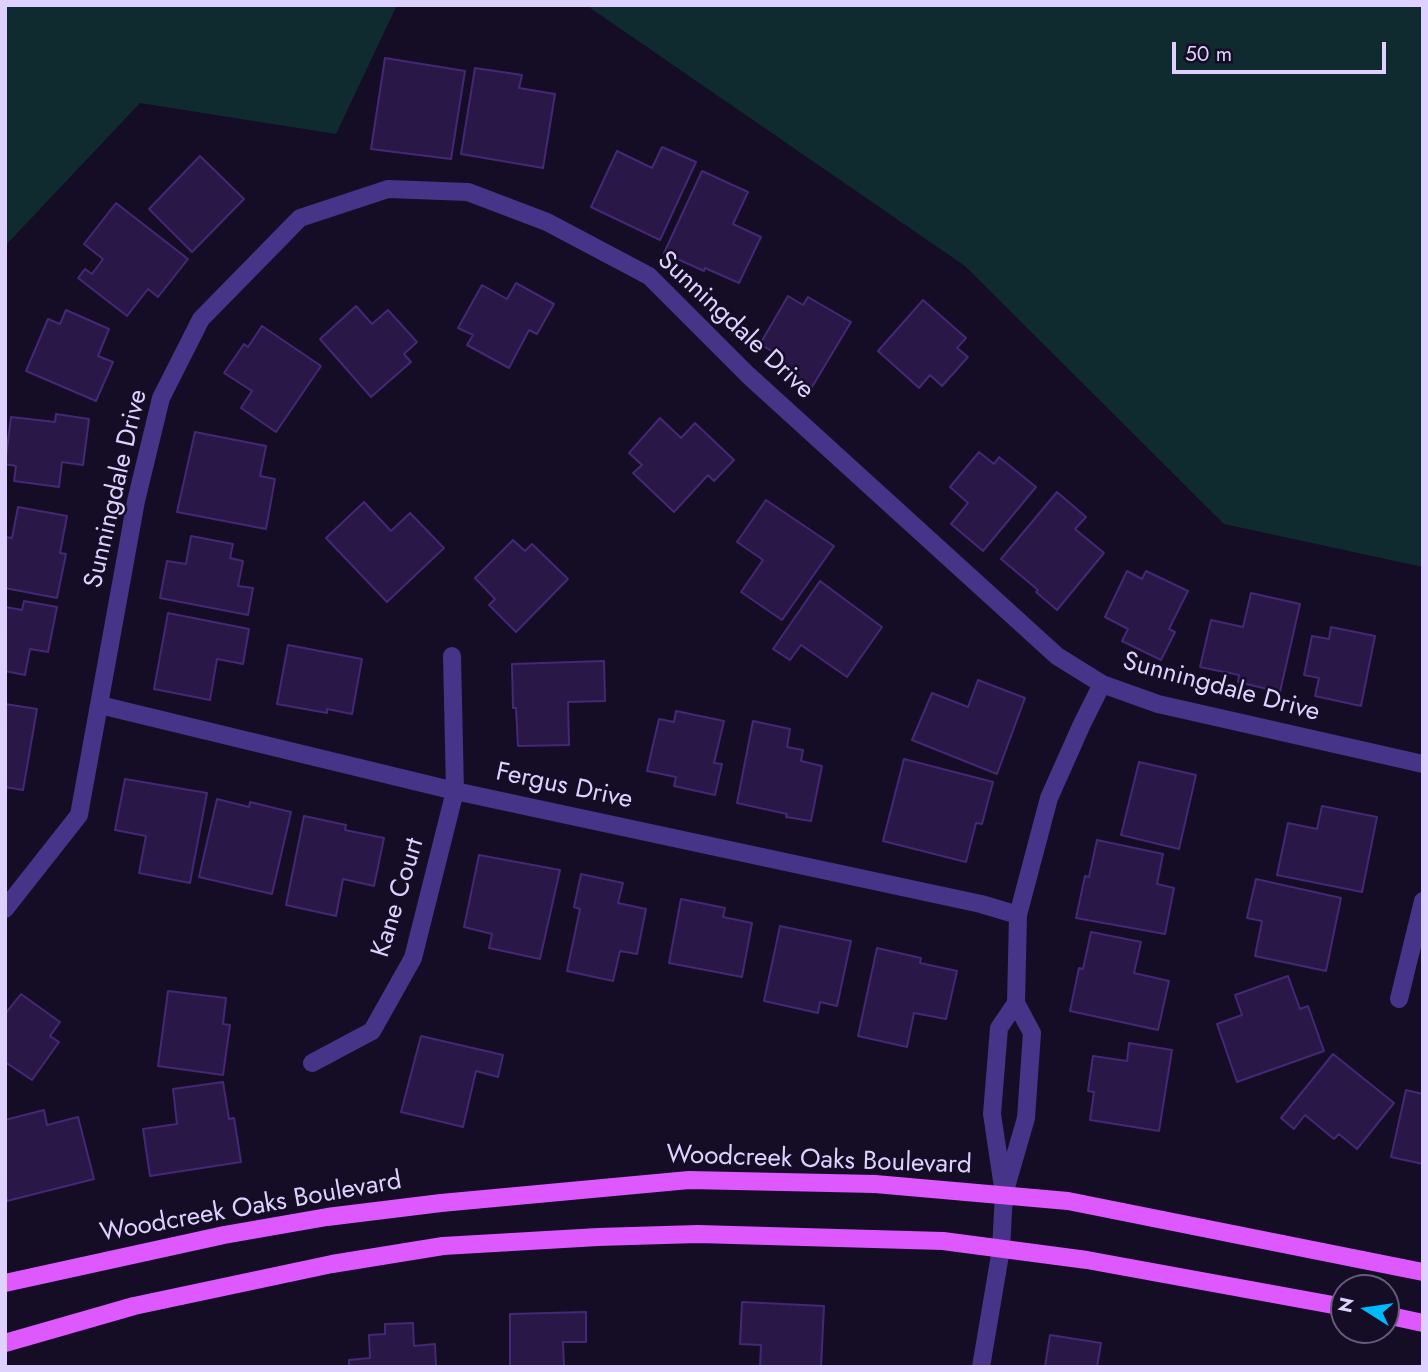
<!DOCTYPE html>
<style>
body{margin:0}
#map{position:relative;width:1428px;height:1372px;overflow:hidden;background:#150d25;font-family:Jost,sans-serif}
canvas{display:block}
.frame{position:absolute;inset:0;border:7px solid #ded1ff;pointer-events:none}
.north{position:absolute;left:1330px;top:1274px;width:70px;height:70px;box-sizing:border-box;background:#150d25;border:2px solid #655b7c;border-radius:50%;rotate:282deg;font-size:19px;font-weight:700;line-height:28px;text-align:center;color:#ded1ff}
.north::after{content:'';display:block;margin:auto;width:24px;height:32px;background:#00b8fc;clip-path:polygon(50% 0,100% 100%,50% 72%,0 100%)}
.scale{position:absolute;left:1172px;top:42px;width:214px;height:32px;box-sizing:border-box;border:4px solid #ded1ff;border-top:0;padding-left:9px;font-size:21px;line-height:24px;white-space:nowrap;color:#ded1ff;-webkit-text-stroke:5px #150d25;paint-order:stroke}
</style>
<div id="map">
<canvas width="1428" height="1372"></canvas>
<div class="frame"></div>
<div class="north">N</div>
<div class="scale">50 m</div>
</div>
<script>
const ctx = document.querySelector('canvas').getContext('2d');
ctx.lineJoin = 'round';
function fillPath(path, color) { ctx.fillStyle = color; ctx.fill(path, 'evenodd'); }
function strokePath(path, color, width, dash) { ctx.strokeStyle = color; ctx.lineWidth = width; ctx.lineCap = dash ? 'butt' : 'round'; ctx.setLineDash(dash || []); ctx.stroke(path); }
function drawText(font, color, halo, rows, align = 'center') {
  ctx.font = font + ' Jost,sans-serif'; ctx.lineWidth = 5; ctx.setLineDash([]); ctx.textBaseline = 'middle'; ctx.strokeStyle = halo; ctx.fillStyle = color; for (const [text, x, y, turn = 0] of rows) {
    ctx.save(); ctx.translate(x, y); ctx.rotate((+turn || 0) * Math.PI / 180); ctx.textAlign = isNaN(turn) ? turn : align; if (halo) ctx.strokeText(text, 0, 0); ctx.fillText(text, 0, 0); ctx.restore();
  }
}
fillPath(new Path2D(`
 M5,5H397L336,134L140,103L5,246Z
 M586,5H1423V567L1224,524L965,266Z`), '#0f2b30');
const building = new Path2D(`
 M385,58L465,71L451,159L371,149Z
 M475,68L522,75L519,88L555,94L543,168L461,154Z
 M662,147L696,162L660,240L591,207L617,151L652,168Z
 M200,156L244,199L192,252L149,209Z
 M702,171L748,192L733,224L761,237L739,283L705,268L704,271L664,253Z
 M116,203L188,259L158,297L148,289L127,316L78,278L85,269L92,274L103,259L84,244Z
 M516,283L554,304L537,334L529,330L509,368L467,345L473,335L458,328L482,285L507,299Z
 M788,296L803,305L808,297L851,322L812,387L778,366L783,358L760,344Z
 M923,300L966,338L957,348L968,357L942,386L930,375L919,388L878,351Z
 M356,306L372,324L388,310L417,342L404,354L411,362L371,397L320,339Z
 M66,310L109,329L98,356L113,362L96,401L26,371L48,319L60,324Z
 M262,326L321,366L276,432L241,408L252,391L224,373L244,344L248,347Z
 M56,414L89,419L83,465L62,462L59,487L14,481L16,466L5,464L11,417L55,422Z
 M660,418L681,438L695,423L734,460L714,481L708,475L674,512L633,473L642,465L629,453Z
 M195,432L266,446L260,476L275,479L266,529L177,512Z
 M979,452L994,464L999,457L1036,487L983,551L951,524L968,503L950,487Z
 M1057,492L1086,517L1075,529L1104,553L1057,610L1036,592L1038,590L1001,559Z
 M766,500L834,546L782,620L741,592L763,560L737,542Z
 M364,502L391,531L410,513L444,548L387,602L326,538Z
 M18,507L67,516L60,553L66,554L57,598L5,588V537L12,538Z
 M191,536L233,544L230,558L243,561L238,586L253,588L248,615L160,598L167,561L186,564Z
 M513,540L525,551L532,544L568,579L516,632L489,605L495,599L475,578Z
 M1127,571L1142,579L1146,571L1188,591L1169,629L1175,632L1161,660L1122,641L1128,629L1105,617Z
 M820,581L882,627L847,677L801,645L790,660L773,649Z
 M1251,593L1300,604L1280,692L1238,682L1239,675L1200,667L1211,620L1243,627Z
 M24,601L57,607L48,652L30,649L25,675L5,671V607L22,610Z
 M168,613L249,629L243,664L217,659L210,700L154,689Z
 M1331,627L1375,636L1361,706L1315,696L1319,678L1304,675L1312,636L1329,639Z
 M288,645L362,659L352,714L327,709V713L277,704Z
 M604,661L605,701L568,702L569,745L518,746L516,708H513L512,664Z
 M978,680L1025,698L997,774L912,740L932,693L968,707Z
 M5,704L37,709L23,790L5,787Z
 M676,711L724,721L714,763L722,764L715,795L674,786L676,777L647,771L659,719L674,722Z
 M753,721L790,729L787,747L803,750L801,761L822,766L811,821L786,817L787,814L737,803Z
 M904,759L993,782L982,824L976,823L966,862L883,841Z
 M1139,762L1196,775L1179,849L1121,835Z
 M125,779L207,793L190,883L139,873L146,836L115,830Z
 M217,799L249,807L250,802L291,812L272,894L199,877Z
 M1322,806L1377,817L1362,892L1277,875L1288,823L1317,829Z
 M304,816L346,825L345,830L384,838L374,886L343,879L336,916L286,905Z
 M1097,840L1163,854L1157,884L1174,888L1165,934L1076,918L1085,876L1089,877Z
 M479,855L560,870L540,959L489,948L492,934L464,927Z
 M581,874L623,883L618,903L646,909L637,954L620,951L613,981L567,971L580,909L574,907Z
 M1256,879L1341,898L1326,971L1255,956L1262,921L1247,918Z
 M681,899L725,908L723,917L752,923L742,977L669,963Z
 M780,926L851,941L837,1006L820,1002L818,1013L764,1001Z
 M1091,932L1141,942L1134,973L1169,981L1158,1030L1070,1011L1079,968L1083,969Z
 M877,948L921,958L920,963L957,971L946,1019L914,1013L907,1047L858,1036Z
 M1288,976L1300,1009L1308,1006L1324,1051L1237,1082L1217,1024L1242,1015L1235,995Z
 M168,991L226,998L223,1024L230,1025L223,1075L158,1066Z
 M21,994L60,1022L50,1036L59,1042L32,1080L5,1062V1014Z
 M421,1036L503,1055L498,1077L476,1071L463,1127L401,1112Z
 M1129,1043L1172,1050L1159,1131L1090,1120L1094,1092L1088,1091L1093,1056L1127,1061Z
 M1333,1054L1394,1103L1357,1149L1339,1134L1334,1139L1305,1115L1294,1129L1281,1118Z
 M223,1082L229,1119L234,1118L241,1162L150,1176L143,1129L177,1124L173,1089Z
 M1406,1090L1423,1094V1164L1391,1157Z
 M44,1110L47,1125L78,1117L94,1179L7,1201L5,1193V1120Z
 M742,1302L824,1306L821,1367H760L761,1345L740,1344Z
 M586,1312V1342H563L564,1367H510V1314Z
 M413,1323L414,1346L435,1344L436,1367H349V1360L370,1358L369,1335L385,1334V1324Z
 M1050,1335L1101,1343L1097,1367H1045Z`);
fillPath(building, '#291748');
strokePath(building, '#442875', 2);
strokePath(new Path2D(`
 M100,705L455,791L981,904L1018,915
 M5,909L79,815L136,501L161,398L201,319L300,218L388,189L468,192L547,222L649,276L748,375L1057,656L1102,684L1158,704L1423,764
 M1399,999L1423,901
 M312,1063L372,1031L413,958L455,791L452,656
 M1004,1194L1026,1118L1032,1033L1016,1003L1018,915L1049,798L1082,724L1102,684
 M981,1367L1001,1249L1004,1194L992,1114L999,1028L1016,1003`), '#453488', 18);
strokePath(new Path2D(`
 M5,1283L224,1235L327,1217L441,1203L689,1180L875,1184L1068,1201L1423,1272
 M1386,1315L1423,1323
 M5,1343L134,1306L332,1264L443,1246L598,1237L698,1234L943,1241L1087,1260L1344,1307`), '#dd58ff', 18);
drawText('26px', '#ded1ff', '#150d25', [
 ["Sunningdale Drive",735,326,43],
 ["Sunningdale Drive",117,489,-77],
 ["Sunningdale Drive",1221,688,15],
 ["Fergus Drive",564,787,12],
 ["Kane Court",399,898,-73],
 ["Woodcreek Oaks Boulevard",819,1161,2],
 ["Woodcreek Oaks Boulevard",251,1208,-10]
]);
</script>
